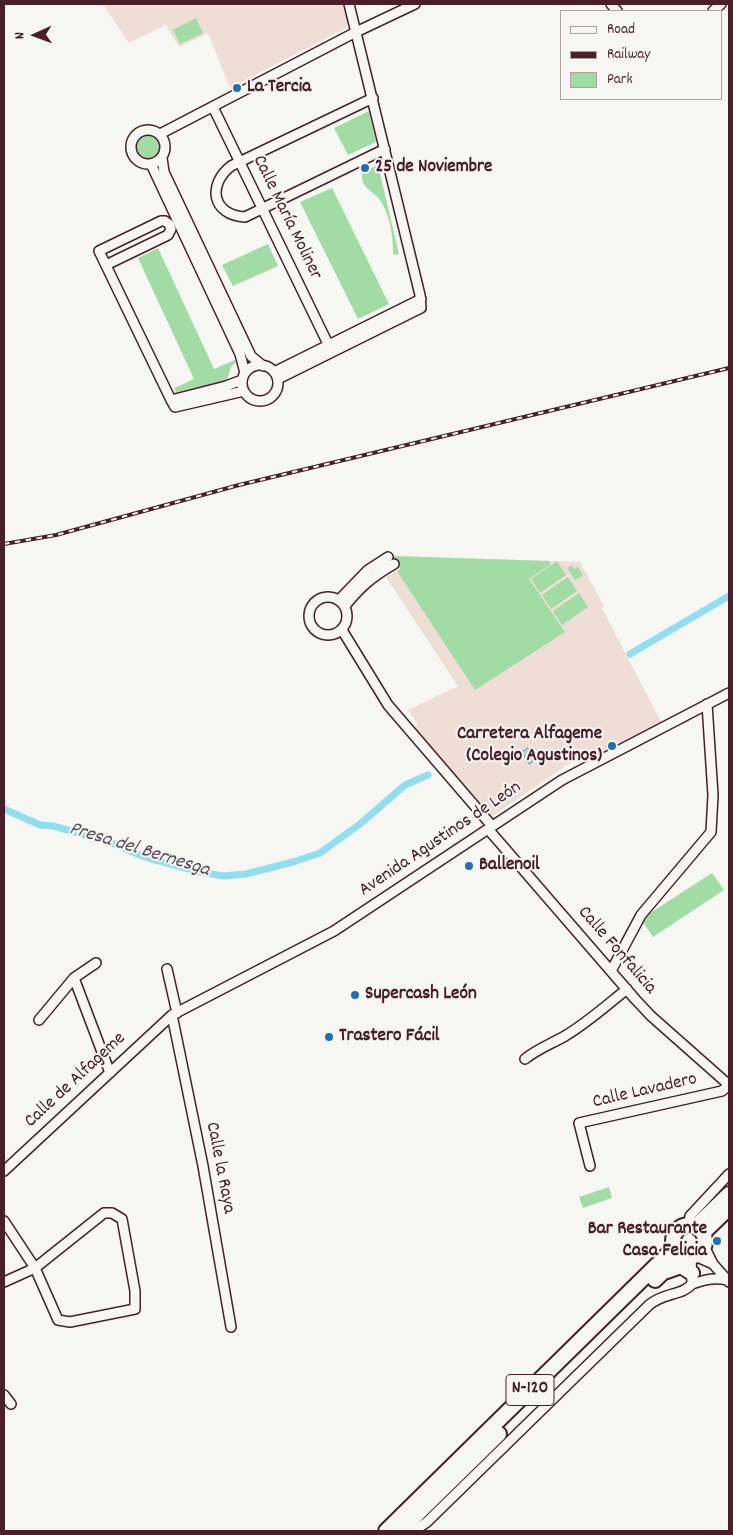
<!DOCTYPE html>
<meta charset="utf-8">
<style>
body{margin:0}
#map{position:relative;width:733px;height:1535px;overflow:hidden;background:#f6f6f2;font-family:Dekko,sans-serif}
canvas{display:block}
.frame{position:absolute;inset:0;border:5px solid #4a1f2b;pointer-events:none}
.legend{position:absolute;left:560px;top:10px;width:162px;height:90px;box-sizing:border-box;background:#f6f6f2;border:1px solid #b1a0a2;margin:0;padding:6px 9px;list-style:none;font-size:15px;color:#4a1f2b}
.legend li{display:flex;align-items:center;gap:10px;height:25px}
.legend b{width:25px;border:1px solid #b1a0a2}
.north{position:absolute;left:10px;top:10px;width:50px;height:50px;-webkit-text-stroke:4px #f6f6f2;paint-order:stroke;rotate:268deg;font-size:14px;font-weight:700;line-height:20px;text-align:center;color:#4a1f2b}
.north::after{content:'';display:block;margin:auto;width:18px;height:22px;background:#4a1f2b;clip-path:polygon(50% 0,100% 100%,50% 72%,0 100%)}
</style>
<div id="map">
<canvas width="733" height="1535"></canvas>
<div class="frame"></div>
<ul class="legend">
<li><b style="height:6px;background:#f6f6f2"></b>Road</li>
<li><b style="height:6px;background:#4a1f2b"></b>Railway</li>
<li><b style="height:14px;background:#a0dca3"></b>Park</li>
</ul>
<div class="north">N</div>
</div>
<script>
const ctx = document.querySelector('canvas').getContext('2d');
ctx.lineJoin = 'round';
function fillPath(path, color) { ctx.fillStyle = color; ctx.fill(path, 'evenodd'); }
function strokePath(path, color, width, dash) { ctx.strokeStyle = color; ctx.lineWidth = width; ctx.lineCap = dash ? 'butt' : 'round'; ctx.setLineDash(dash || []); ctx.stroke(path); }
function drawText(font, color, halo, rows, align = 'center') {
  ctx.font = font + ' Dekko,sans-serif'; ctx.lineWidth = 4; ctx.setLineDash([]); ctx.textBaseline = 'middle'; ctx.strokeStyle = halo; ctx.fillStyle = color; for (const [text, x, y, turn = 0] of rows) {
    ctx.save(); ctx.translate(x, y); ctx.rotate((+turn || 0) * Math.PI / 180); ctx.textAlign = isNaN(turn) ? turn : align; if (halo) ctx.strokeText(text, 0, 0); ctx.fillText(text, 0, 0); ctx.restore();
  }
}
fillPath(new Path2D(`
 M103,4H344L349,22L346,28L230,88L208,33L179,47L166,25L129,43Z
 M391,556L580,562L604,606L602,608L661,722L585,763L580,756L491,817L413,728L418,725L408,710L458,686L386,577L400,570Z`), '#eeded5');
fillPath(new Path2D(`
 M196,18L203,33L180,44L173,30Z
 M369,111L376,142L348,155L334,128Z
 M136 146a13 13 0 1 1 26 0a13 13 0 1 1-26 0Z
 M378,165L399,254L394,255L393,252C393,235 390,215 380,200C373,191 358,186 363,172Z
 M332,188L389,304L358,319L300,202Z
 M268,244L278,266L233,286L222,265Z
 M158,248L214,369L235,360L236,362L231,367L227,380L176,392L174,388L194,379L138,258Z
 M391,556L550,561V565L529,579L565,632L475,690L397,571L400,569Z
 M557,561L566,575L540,593L531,579Z
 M572,565L574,569L578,567L583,575L575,580L567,568Z
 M568,577L577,591L551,609L542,595Z
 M579,593L588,607L562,625L553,611Z
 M712,873L724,890L653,937L641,919Z
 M609,1187L612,1198L583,1208L579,1197Z`), '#a0dca3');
const water = new Path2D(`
 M528,748L536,760L529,764L522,752Z`);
fillPath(water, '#91def0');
strokePath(water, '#7592a1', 1);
strokePath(new Path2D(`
 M630,654L729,596
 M4,809L40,825L53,826L108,841L137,854L152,859L200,872L223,876L246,874L293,862L320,853L360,824L405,785L428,775`), '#91def0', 7);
const minor = new Path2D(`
 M611,4L617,11
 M713,11L721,4
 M373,98L231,166C207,185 212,215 245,217L385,149
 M213,107L328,344
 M131 147a17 17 0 1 1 34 0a17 17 0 1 1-34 0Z
 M160,134L356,32L415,4
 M162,158L164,172L251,356L263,366
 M151,164L240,354L245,373
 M106,265L168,235L171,229L169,224L165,221H161L99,251L171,400
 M242 383a18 18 0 1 1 36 0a18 18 0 1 1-36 0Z
 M274,372L421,299
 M278,379L421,308L420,295L349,4
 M242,380L226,386L171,400L175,407L244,391
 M309 616a19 19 0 1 1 38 0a19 19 0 1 1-38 0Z
 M339,600L368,570L388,557
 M345,606C360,587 373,576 394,564
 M342,630L388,705L492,826
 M488,829L635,999L651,1016L729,1085
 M167,969L177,1013
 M611,971L641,915L711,832L713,795L707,704
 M74,978L110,1073
 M172,1015L203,1166L231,1327
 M39,1020L74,978L96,963
 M525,1059C537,1049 551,1044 565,1036C587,1023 607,1005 627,989
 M590,1166L579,1123L722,1091L729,1085
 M4,1171L172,1015L334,931L562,780L729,693
 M4,1221L35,1268L58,1320L70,1322L135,1309V1291L122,1219L112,1213H104L35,1268L4,1282
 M689,1224L690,1216L729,1174
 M704,1246L713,1264L729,1282
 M695,1256L713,1264
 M692,1284C704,1280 714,1277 727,1280
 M4,1395L11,1404
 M414,1531L427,1522L649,1305C664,1292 682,1296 692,1284L691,1257`);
const highway = new Path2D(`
 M673 1241a16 16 0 1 1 32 0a16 16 0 1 1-32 0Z
 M696,1226L729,1194
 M703,1233L729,1208
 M667,1271L681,1266L692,1273
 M655,1280L681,1255
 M386,1531L674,1248
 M400,1531L499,1434`);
strokePath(minor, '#4a1f2b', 12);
strokePath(highway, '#4a1f2b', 18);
strokePath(minor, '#f6f6f2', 9);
strokePath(highway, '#f6f6f2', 14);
const rail = new Path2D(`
 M4,544L56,535L239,485L729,368`);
strokePath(rail, '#4a1f2b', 4);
strokePath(rail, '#f6f6f2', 2, [5.5]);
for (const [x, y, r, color] of [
 [237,88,5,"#1f6fb2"],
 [365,168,5,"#1f6fb2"],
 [612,746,5,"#1f6fb2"],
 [469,866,5,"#1f6fb2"],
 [355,995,5,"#1f6fb2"],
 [329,1037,5,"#1f6fb2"],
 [717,1241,5,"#1f6fb2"]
]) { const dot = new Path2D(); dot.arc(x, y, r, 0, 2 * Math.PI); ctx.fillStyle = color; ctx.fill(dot); strokePath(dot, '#f6f6f2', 2); }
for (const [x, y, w] of [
 [530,1390,48]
]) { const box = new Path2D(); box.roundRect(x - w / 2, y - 15.5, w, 31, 4); ctx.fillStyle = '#f6f6f2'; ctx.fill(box); strokePath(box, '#4a1f2b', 1); }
drawText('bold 18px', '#4a1f2b', null, [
 ["N-120",530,1390]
]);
drawText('bold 19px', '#4a1f2b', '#f6f6f2', [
 ["La Tercia",247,88],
 ["25 de Noviembre",375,168],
 ["Carretera Alfageme",602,735,"right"],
 ["(Colegio Agustinos)",602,757,"right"],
 ["Ballenoil",479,866],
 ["Supercash León",365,995],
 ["Trastero Fácil",339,1037],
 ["Bar Restaurante",707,1230,"right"],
 ["Casa Felicia",707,1252,"right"]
], 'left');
drawText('19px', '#4a1f2b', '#f6f6f2', [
 ["Calle María Moliner",286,218,64],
 ["Avenida Agustinos de León",441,840,-34],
 ["Calle Fonfalicia",616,951,49],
 ["Calle de Alfageme",76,1081,-43],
 ["Calle Lavadero",645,1092,-13],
 ["Calle la Raya",219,1168,79]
]);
drawText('italic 20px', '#5c4f5c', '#f6f6f2', [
 ["Presa del Bernesga",139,851,17]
]);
</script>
